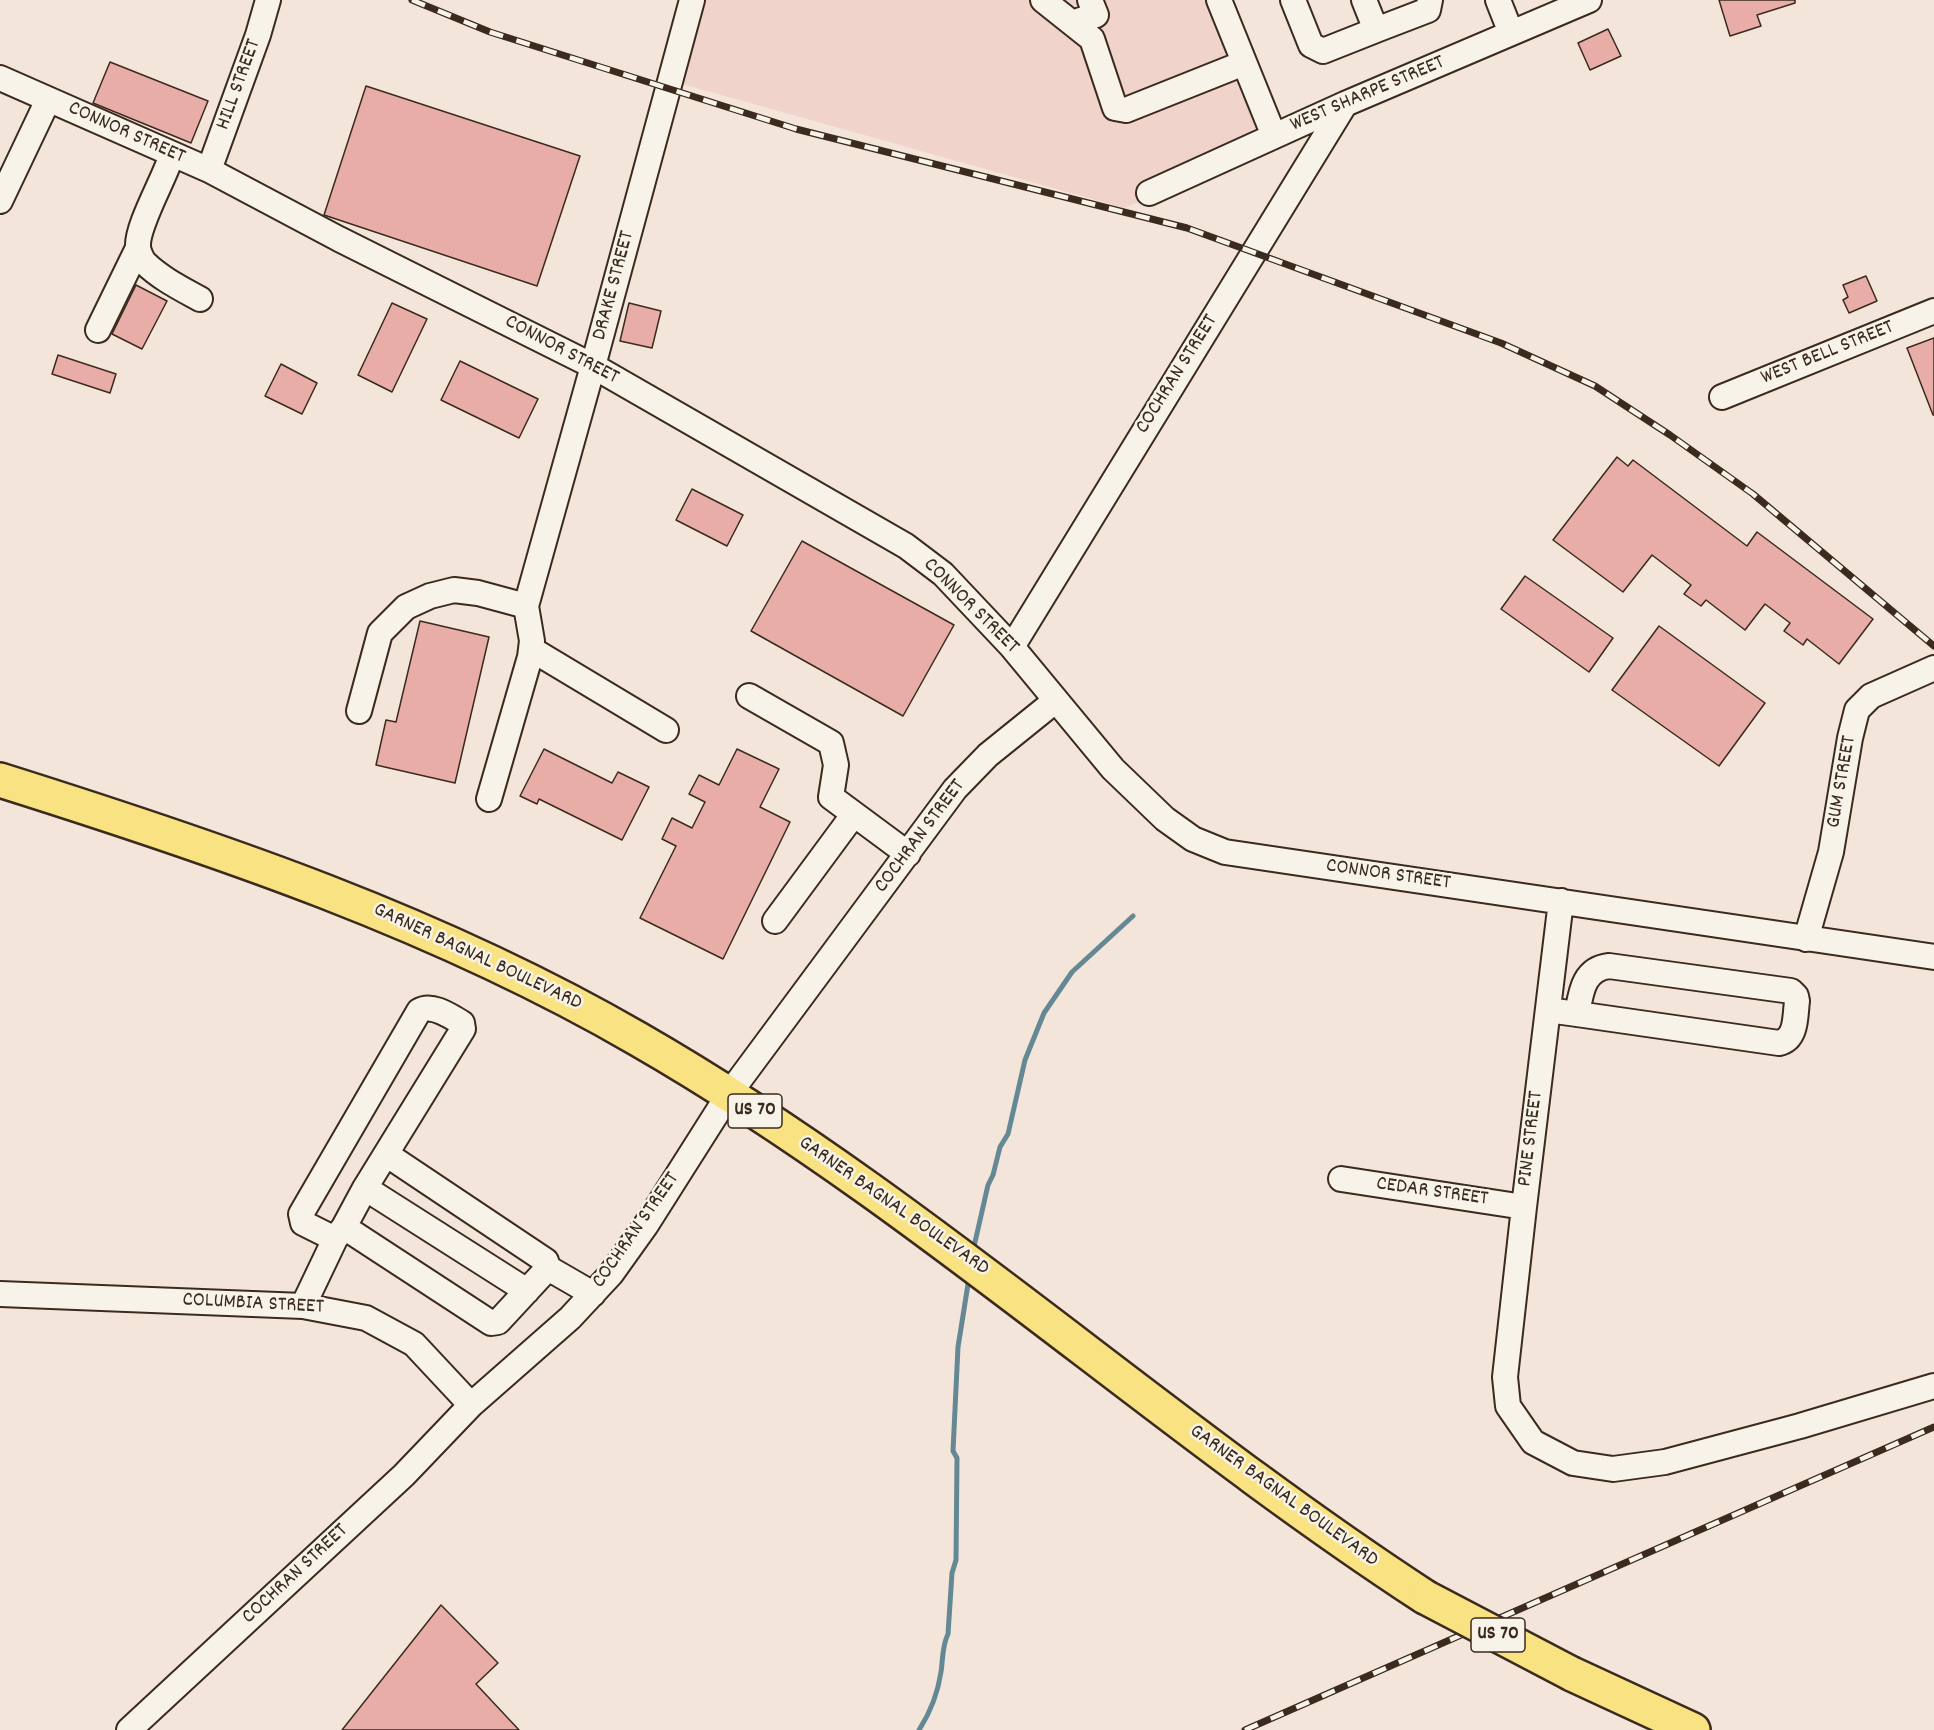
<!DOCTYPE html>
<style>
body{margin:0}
canvas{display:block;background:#f4e5db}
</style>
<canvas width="1934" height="1730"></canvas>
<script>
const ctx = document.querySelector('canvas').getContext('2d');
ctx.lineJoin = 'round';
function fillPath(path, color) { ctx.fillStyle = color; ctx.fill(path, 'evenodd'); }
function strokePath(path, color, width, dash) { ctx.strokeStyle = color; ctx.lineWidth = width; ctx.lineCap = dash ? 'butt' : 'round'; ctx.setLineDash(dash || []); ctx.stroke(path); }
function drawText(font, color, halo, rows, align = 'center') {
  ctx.font = font + ' Dekko,sans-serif'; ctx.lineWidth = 5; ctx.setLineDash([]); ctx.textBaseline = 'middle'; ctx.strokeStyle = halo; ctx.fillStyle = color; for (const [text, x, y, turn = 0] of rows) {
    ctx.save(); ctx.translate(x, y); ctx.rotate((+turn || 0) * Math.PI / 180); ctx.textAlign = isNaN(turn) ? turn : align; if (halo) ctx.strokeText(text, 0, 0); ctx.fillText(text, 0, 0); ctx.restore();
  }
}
fillPath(new Path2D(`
 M705,0H1231L1287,145L1124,208L682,84Z`), '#f0d4cb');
strokePath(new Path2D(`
 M973,1251L988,1185L993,1175L1000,1147L1008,1134L1025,1060L1044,1013L1072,972L1133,916
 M919,1730C930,1713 938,1692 941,1672C943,1659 942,1646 948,1634L952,1573L956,1560L957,1458L953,1451L958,1347L969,1278`), '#658994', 5);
const building = new Path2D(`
 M1719,0H1795V3L1757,15L1761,26L1730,36Z
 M1608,29L1621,56L1590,70L1578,43Z
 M110,62L208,101L191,143L93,103Z
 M366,86L580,156L537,286L324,215Z
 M1866,276L1877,301L1849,313L1843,300L1848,297L1843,285Z
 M136,285L167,301L142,349L112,334Z
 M392,303L427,319L392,392L358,375Z
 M629,303L661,311L652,348L620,341Z
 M1934,338V415H1933L1907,348Z
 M58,355L116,374L110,393L52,374Z
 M460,361L538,399L519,438L441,400Z
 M281,364L317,383L302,414L265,396Z
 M1617,457L1628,466L1633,460L1747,546L1757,532L1873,619L1839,664L1807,639L1803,645L1784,631L1790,623L1765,604L1745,630L1706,600L1701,606L1684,594L1691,585L1652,555L1623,592L1553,540Z
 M692,489L743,515L727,546L676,520Z
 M802,541L954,625L903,716L751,631Z
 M1525,576L1613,638L1589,672L1501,609Z
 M420,621L489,637L455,783L376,765L386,720L396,722Z
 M1659,626L1765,703L1719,766L1612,690Z
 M544,749L612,783L618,772L649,787L622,840L539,799L537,804L520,796Z
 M737,749L779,769L760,807L790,822L723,959L640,918L676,846L662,839L672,818L692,828L705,802L689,794L699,775L719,785Z
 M441,1605L498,1663L476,1684L519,1730H342Z`);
fillPath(building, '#e8ada7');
strokePath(building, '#3b2a1e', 1.5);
const minor = new Path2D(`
 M1043,0L1092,39L1115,108L1126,110L1244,63
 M1219,0L1274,136
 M1293,0L1311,45L1323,51L1376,30L1364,0
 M1498,0L1511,33
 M1072,23L1096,15L1090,0
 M1376,30L1428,10L1430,0
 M0,78L209,170L339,239L593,366L906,546L943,574L1012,647L1113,769L1165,819L1193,839L1225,852L1934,957
 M172,154C165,178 137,225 138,246C138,251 142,260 145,263C160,278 182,289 200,299
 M209,170L258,35L268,0
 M1149,193L1345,104L1589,0
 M0,201L48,100
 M98,330L138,248
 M1722,397L1934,311
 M1012,647L1345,104
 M531,649L666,730
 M749,696L831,743L836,765L831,797L908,854
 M359,711L380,633L406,607L430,596L454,590L478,593L526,606
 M489,799L530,657L532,641L526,606L593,366L692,0
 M1561,901L1524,1207L1505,1377L1508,1406L1533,1442L1573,1463L1613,1469L1665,1462L1800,1426L1934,1386
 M775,921L854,814
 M1806,939L1831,852L1850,738L1857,710L1871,696L1934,668
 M1548,1010L1577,1014L1779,1043C1797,1039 1795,1016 1797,1001L1796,996L1791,991L1609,966C1583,969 1581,993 1577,1014
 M1341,1179L1524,1207
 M365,1188L527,1291
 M344,1227L491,1323L498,1322L548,1268L546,1261L386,1154
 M548,1268L593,1294
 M0,1294L303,1306L366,1318L414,1344L471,1405
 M303,1306L335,1239L344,1227L365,1188L463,1029L462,1023C450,1016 432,1003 419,1011L301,1214L303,1223L335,1239
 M129,1730L404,1475L471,1405L570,1318L611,1274L646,1225L729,1094L955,789L988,755L1055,701`);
const highway = new Path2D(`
 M0,780C219,849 438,923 638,1039C918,1200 1155,1421 1425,1597
 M1572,1674L1693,1730`);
strokePath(minor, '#3b2a1e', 28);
strokePath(highway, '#3b2a1e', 38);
strokePath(minor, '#f7f3e8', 24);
strokePath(highway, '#f8e281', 33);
const rail = new Path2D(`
 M412,0L490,32L796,129L1187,228L1501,343L1595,386L1670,435L1753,494L1934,646
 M1245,1730L1934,1427`);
strokePath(rail, '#3b2a1e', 7);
strokePath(rail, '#f7f3e8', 4.5, [14]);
const highwayBridge = new Path2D(`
 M1425,1597L1572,1674`);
strokePath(highwayBridge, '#3b2a1e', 38, []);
strokePath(highwayBridge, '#f8e281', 33);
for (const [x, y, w] of [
 [755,1111,54],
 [1498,1635,54]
]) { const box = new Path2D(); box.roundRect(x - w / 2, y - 17, w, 34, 4.5); ctx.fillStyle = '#f7f3e8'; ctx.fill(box); strokePath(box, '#3b2a1e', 1.5); }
drawText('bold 20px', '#3b2a1e', null, [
 ["US 70",755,1111],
 ["US 70",1498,1635]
]);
drawText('21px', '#3b2a1e', '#f7f3e8', [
 ["HILL STREET",240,85,-70],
 ["WEST SHARPE STREET",1368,95,-23],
 ["CONNOR STREET",126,134,24],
 ["DRAKE STREET",615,286,-75],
 ["CONNOR STREET",561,351,28],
 ["WEST BELL STREET",1828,354,-22],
 ["COCHRAN STREET",1178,375,-58],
 ["CONNOR STREET",970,607,45],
 ["GUM STREET",1843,782,-80],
 ["COCHRAN STREET",921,837,-53],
 ["CONNOR STREET",1388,876,8],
 ["GARNER BAGNAL BOULEVARD",477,958,25],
 ["PINE STREET",1532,1139,-83],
 ["CEDAR STREET",1432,1193,8],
 ["GARNER BAGNAL BOULEVARD",893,1207,35],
 ["COCHRAN STREET",637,1231,-55],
 ["COLUMBIA STREET",253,1305,3],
 ["GARNER BAGNAL BOULEVARD",1283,1497,36],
 ["COCHRAN STREET",296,1575,-43]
]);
</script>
